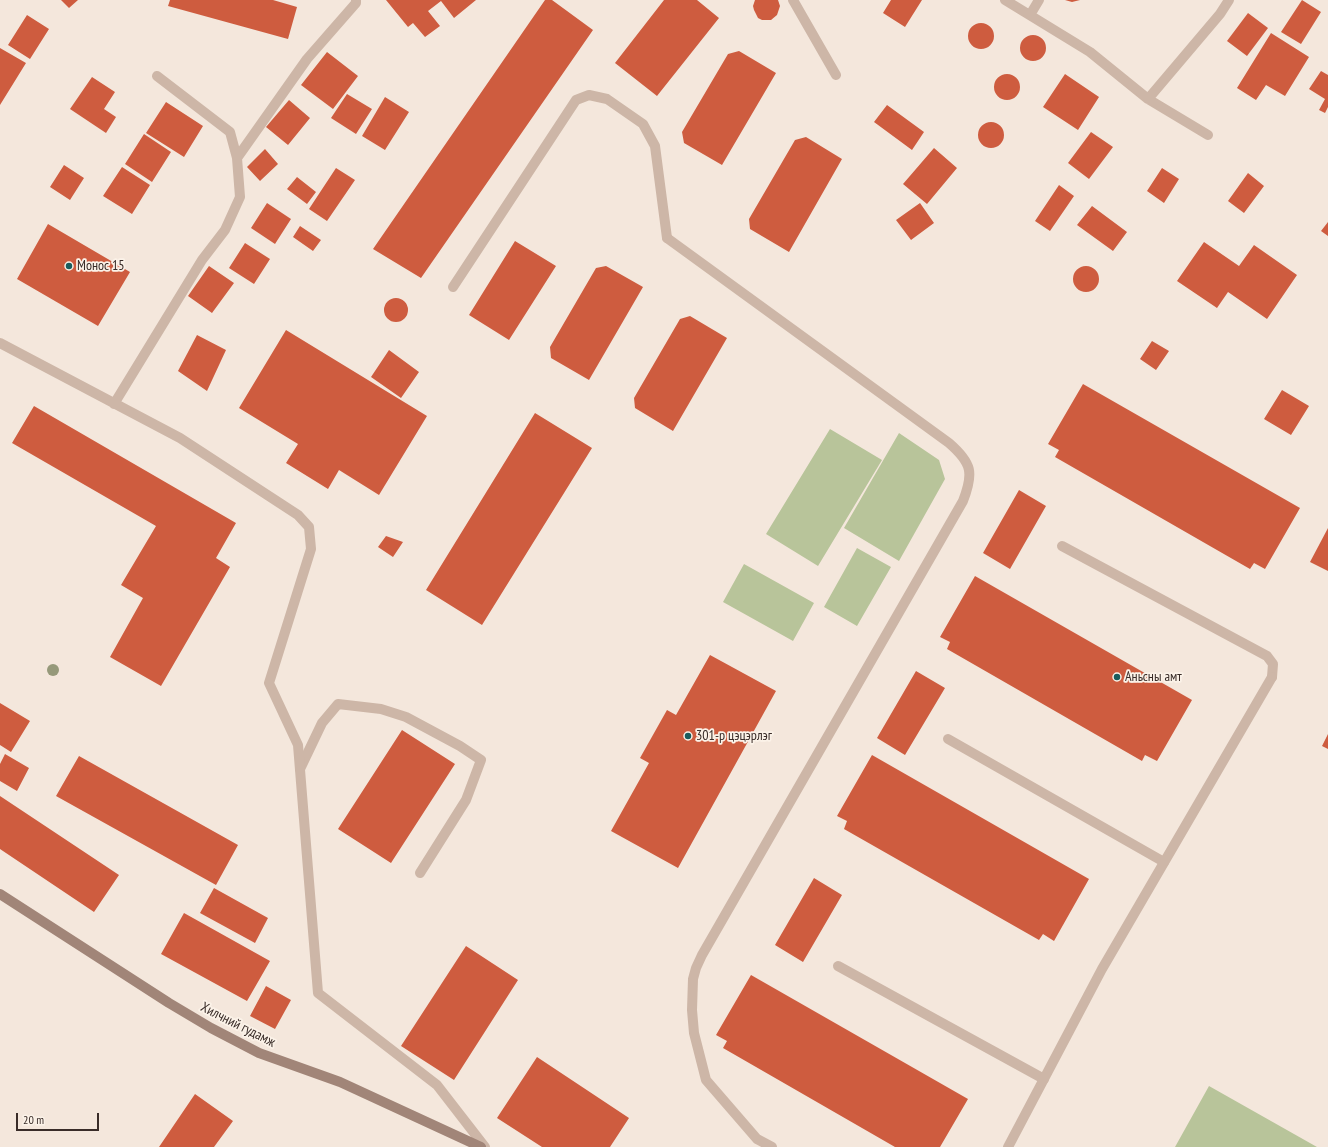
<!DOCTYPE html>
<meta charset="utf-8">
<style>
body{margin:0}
#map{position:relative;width:1328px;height:1147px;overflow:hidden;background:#f4e7dc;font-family:"PT Sans Narrow",sans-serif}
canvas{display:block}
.scale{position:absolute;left:16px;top:1113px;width:83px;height:18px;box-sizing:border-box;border:2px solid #392c28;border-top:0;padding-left:5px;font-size:12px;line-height:14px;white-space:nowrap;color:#392c28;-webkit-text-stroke:3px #fbf2e8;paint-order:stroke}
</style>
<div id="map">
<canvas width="1328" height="1147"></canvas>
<div class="scale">20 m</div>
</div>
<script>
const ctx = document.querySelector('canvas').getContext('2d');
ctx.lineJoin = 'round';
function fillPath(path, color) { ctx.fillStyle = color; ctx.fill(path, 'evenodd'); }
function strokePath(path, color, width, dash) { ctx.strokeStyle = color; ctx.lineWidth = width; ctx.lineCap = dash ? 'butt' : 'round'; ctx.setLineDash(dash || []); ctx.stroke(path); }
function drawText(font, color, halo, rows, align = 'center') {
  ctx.font = font + ' "PT Sans Narrow",sans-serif'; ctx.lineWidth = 3.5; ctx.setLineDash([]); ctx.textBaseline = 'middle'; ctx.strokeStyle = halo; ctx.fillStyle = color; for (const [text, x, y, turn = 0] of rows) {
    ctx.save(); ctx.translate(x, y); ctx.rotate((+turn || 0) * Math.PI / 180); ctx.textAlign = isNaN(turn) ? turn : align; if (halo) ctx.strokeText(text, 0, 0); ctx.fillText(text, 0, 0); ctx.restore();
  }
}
fillPath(new Path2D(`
 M830,429L882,460L818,566L766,534Z
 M899,433L939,460L945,479L899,561L844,528Z
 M857,548L891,567L857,626L824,607Z
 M744,564L814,603L793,641L723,602Z
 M1209,1086L1317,1147H1175Z`), '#b8c49a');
fillPath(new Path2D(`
 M61,0H78L69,8Z
 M170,0H273L297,7L288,39L168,6Z
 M386,0H476L454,18L441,1L428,11L440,26L425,37L413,23L408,27Z
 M545,0H552L593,30L421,278L373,249Z
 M664,0H697L719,18L657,96L615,63Z
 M755,0H778L780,6L777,15L771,20H762L758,18L754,10L753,6Z
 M891,0H922L905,27L883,13Z
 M1065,0H1080L1072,2Z
 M1302,0L1321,12L1301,44L1281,32Z
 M1248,13L1268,28L1247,56L1227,41Z
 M27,15L49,29L30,59L8,45Z
 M968 36a13 13 0 1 1 26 0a13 13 0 1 1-26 0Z
 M1271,33L1309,57L1285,96L1266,85L1256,100L1237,88Z
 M1020 48a13 13 0 1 1 26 0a13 13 0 1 1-26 0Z
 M0,48L26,63L0,105Z
 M739,51L776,73L722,165L684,143L682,132L728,54Z
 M327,52L358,76L333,109L301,85Z
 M1321,71L1328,75V107L1325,113L1319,110L1325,99L1309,89Z
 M994 87a13 13 0 1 1 26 0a13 13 0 1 1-26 0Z
 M1065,74L1099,97L1078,130L1043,107Z
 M92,77L115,92L104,109L116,117L106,133L70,109Z
 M347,94L372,109L356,134L331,118Z
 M385,97L409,112L385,150L362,136Z
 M289,100L310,118L288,145L266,127Z
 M166,102L203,126L184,157L146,133Z
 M887,105L924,132L912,150L874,122Z
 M978 135a13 13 0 1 1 26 0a13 13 0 1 1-26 0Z
 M1091,132L1113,147L1089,179L1068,163Z
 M144,134L171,152L152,182L125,164Z
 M806,137L842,159L789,252L750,229L749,219L795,140Z
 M934,148L957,168L927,204L903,184Z
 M265,149L278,164L260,181L247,167Z
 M64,165L84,178L70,200L50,187Z
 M122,167L150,185L132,214L103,196Z
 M336,168L355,180L327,221L309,209Z
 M1162,168L1179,179L1164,203L1147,191Z
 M1248,173L1264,186L1244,213L1228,201Z
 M297,177L316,192L307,204L287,189Z
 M1059,185L1074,196L1050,231L1035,221Z
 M267,203L291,219L275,244L251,228Z
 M920,203L934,223L911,240L896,220Z
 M1092,206L1127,232L1113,251L1077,225Z
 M1328,222V236L1321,231Z
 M48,224L130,272L98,326L17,279Z
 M300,226L321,240L313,251L293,237Z
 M515,241L556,266L509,340L469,315Z
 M1204,242L1239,266L1254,245L1297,275L1267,319L1228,292L1217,308L1177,281Z
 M245,243L270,259L254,284L229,268Z
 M1073 279a13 13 0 1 1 26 0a13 13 0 1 1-26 0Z
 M209,266L234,283L212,313L188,296Z
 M606,266L643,287L589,380L551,358L550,347L596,268Z
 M384 310a12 12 0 1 1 24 0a12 12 0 1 1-24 0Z
 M690,316L727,338L673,431L635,408L634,398L680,319Z
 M286,330L427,416L379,495L339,470L328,489L286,463L298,444L239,408Z
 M197,335L226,350L207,391L178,371Z
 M1152,341L1169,351L1156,370L1140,359Z
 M389,350L419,372L401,398L371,377Z
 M1083,384L1300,508L1265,569L1254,563L1250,569L1055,457L1059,450L1048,444Z
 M1282,390L1309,406L1291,435L1264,419Z
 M34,406L236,523L216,558L230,567L161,686L110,657L143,598L121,585L156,526L12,443Z
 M535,413L592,448L482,625L426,590Z
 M1019,490L1046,506L1010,569L983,553Z
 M1328,528V571L1310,562Z
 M386,536L403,542L393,557L378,547Z
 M975,576L1192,700L1157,761L1145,755L1142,761L947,649L950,642L940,637Z
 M710,655L776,691L678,868L611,831L649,763L640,758L667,710L676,715Z
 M916,671L945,688L905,755L877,738Z
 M0,703L30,721L11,752L0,745Z
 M402,730L455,764L391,863L338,829Z
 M1328,734V749L1322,746Z
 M5,754L29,768L17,791L0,781V764Z
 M872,755L1089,879L1054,941L1043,934L1039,940L844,829L847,821L837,816Z
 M79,756L238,845L216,885L56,796Z
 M0,796L119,875L94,912L0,849Z
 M814,878L842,895L803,962L775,945Z
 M214,888L268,918L255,943L200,913Z
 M184,913L270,961L247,1001L161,954Z
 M466,946L518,980L454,1080L401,1046Z
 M751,975L968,1099L940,1147H895L723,1048L727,1041L716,1035Z
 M266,986L291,1000L275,1029L250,1016Z
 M537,1057L629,1118L610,1147H542L497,1118Z
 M195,1094L233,1121L214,1147H159Z`), '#ce5c3f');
strokePath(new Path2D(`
 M453,287L576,100L589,95L607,99L643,124L655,146L667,238
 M1062,546L1267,656L1273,664L1272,677
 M948,739L1164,862
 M300,769L322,723L338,704L381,709L406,717L460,746L481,760L466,800L420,873
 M838,966L1044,1079`), '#cdb6a7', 10);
strokePath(new Path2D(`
 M793,0L836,75
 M1005,0L1090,52L1148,99L1208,135
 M1030,15L1039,0
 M1148,99L1220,14L1229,0
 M237,158L307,59L356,3V0
 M667,238L949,443C972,463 974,473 963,501L702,955L696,968L693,979L692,1010L694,1033L706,1080L757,1139L772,1147
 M0,343L180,438L298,515L309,527L311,549L269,683L298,745L318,993L437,1085L485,1147
 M114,404L202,260L225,230L240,197L237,158L230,132L157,76
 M1008,1147L1102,969L1272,677`), '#cdb6a7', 10);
strokePath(new Path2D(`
 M0,894L169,1003L211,1028L259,1053L340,1082L481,1147`), '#a18578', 10);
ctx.fillStyle = '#96997a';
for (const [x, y] of [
 [53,670]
]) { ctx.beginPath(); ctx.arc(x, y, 6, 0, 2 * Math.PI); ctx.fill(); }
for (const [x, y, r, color] of [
 [69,266,4,"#1a5c5d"],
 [1117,677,4,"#1a5c5d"],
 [688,736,4,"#1a5c5d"]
]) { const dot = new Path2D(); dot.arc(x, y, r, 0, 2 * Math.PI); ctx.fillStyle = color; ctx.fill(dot); strokePath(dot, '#fbf2e8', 1.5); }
drawText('14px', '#392c28', '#fbf2e8', [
 ["Монос 15",77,266],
 ["Аньсны амт",1125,677],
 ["301-р цэцэрлэг",696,736]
], 'left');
drawText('14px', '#392c28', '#fbf2e8', [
 ["Хилчний гудамж",238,1025,27]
]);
</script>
